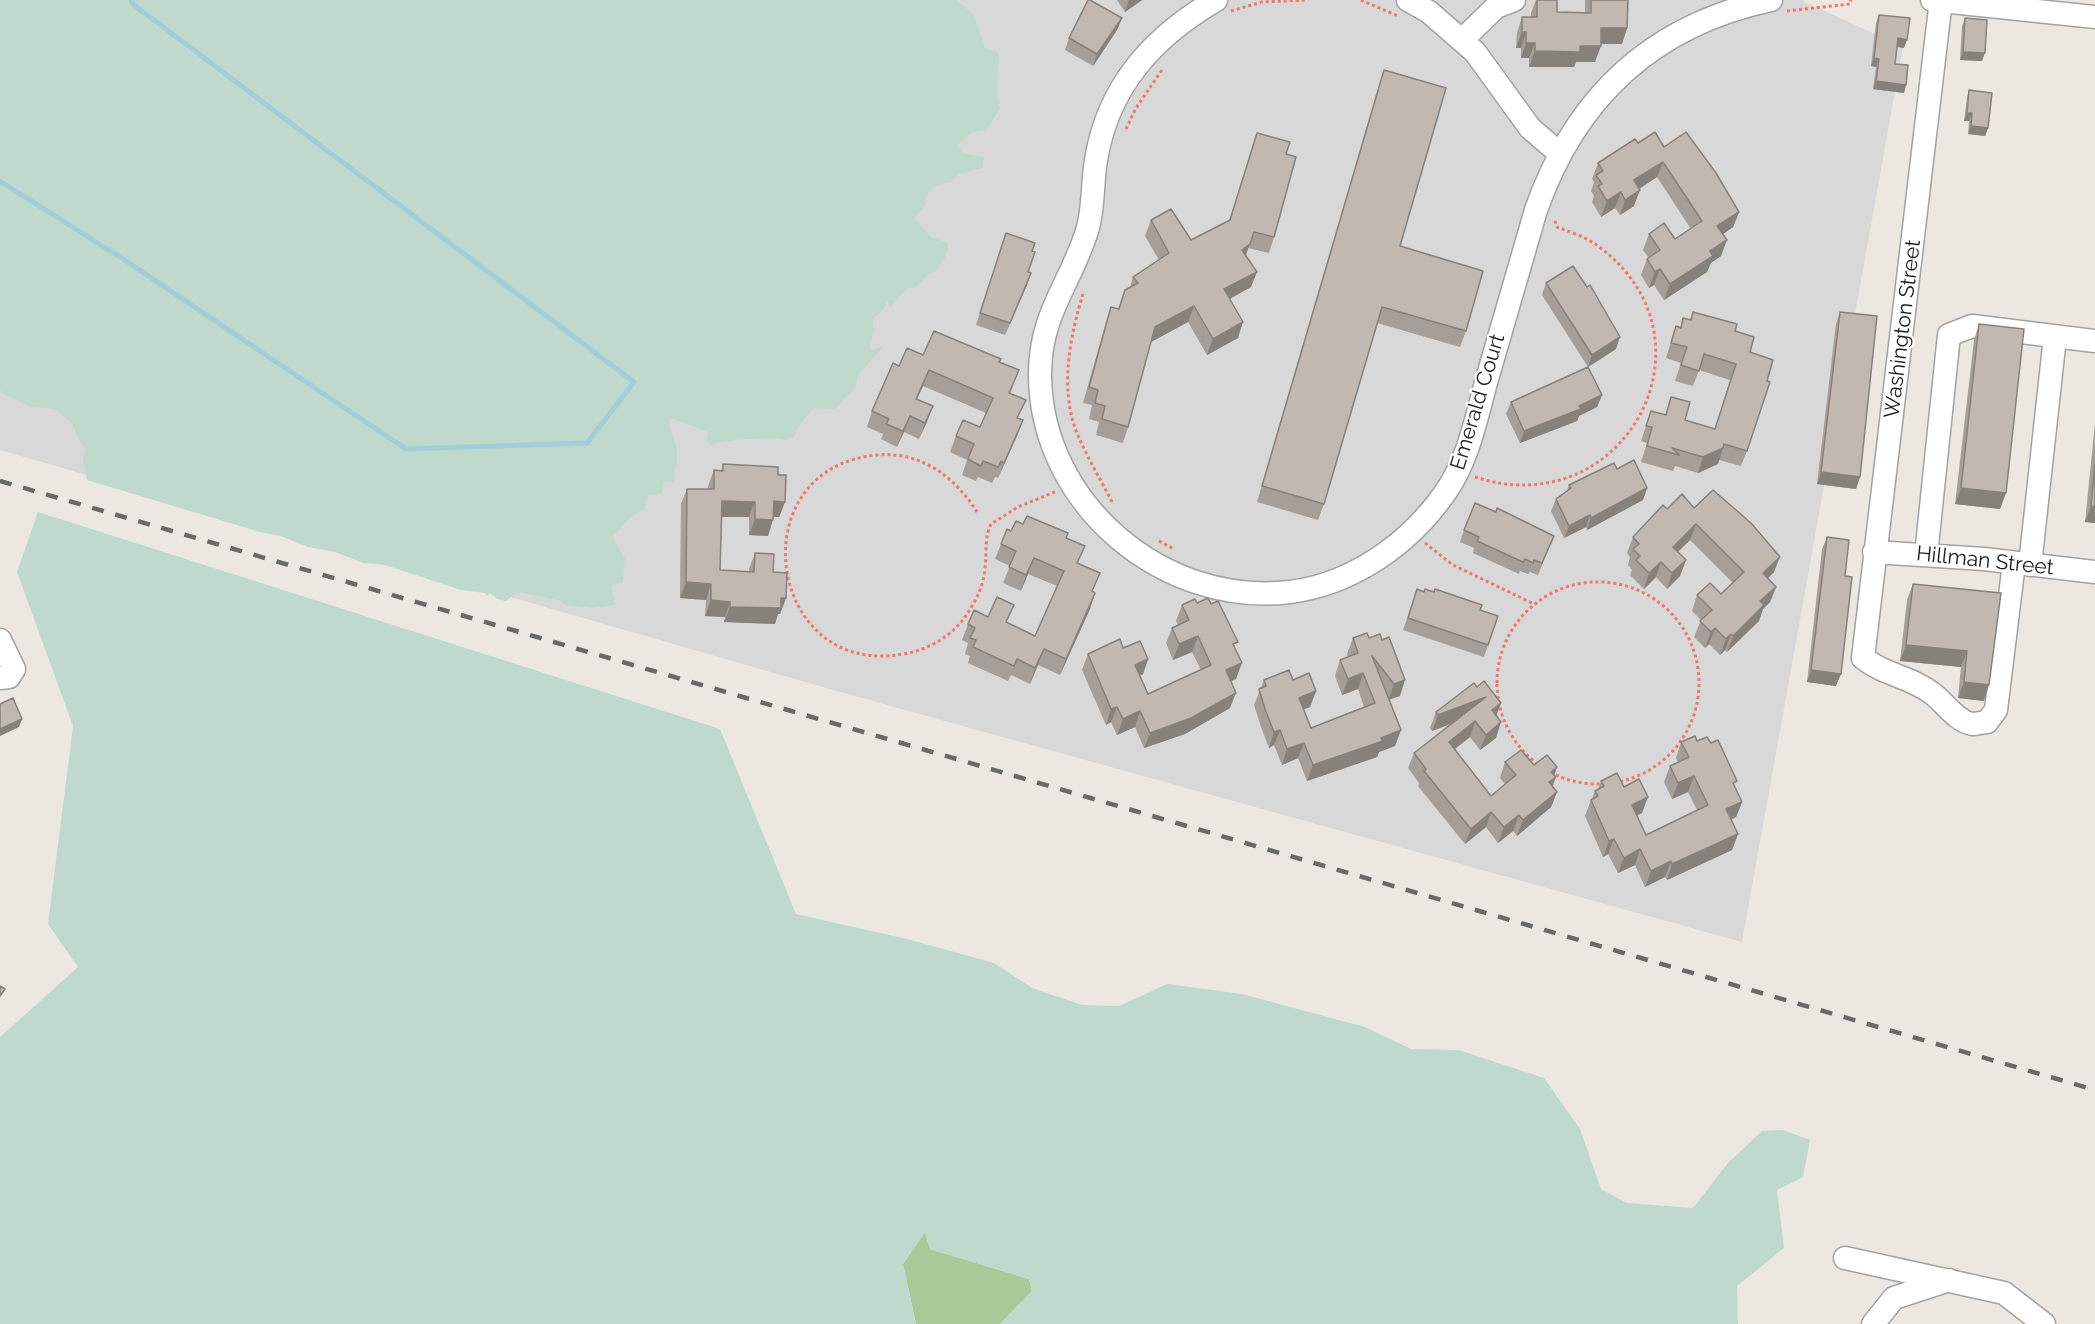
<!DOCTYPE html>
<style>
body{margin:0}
canvas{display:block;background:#ece8e1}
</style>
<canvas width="2095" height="1324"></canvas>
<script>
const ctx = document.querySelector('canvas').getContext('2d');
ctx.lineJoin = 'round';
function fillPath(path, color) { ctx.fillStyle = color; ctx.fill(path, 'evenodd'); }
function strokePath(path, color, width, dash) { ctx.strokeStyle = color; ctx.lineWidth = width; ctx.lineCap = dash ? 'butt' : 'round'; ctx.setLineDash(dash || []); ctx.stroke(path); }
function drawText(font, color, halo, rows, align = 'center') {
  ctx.font = font + ' Raleway,sans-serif'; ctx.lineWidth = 4.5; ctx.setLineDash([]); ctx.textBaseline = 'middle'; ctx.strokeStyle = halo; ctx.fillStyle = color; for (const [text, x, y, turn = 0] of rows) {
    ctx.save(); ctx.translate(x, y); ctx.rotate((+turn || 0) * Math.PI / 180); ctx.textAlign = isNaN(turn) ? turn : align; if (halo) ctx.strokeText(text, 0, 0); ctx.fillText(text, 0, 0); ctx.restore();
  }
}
fillPath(new Path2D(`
 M0,0H1801L1903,47L1742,942L833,690L0,450Z`), '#d9d8d8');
fillPath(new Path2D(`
 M925,1232L930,1249L1029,1279L1032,1291L1000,1324H916L903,1264Z`), '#a8ca98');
fillPath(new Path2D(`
 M0,0H957L974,15L985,48L999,53L997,92L1000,109L986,130L972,132L958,145L962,153L984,157L983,168L961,173L951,182L936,185L927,193L925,205L914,218L931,237L948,243L947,253L937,271L929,274L915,288H907L891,307L887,300L883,310L873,319L874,330L870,347L872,350L884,346L858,375L856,386L835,409L814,408L799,425L794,437L786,440C773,436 725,440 711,445L706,441L708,432L670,418C667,429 674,435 676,446C679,458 675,469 674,481L664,482L662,494L647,495L644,510L630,517L613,537L625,559L623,582L611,585L616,605L592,608L566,605L558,600L517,592L506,601L497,599L490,593L487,596L485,593L461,590L385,565L363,563L335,552L308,547L281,536L260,532L87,480L83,461L85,448L78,439L72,423L55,409L30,407L2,393L0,390Z
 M38,512L720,729L796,914L907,939L994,963L1032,988L1082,1005L1119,1006L1167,984L1242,994L1365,1027L1411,1049L1459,1050L1544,1078L1580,1129L1601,1189L1627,1203L1693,1208L1728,1163L1762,1131L1783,1130L1810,1140L1803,1177L1777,1190L1784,1248L1737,1286L1738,1324H1000L1032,1291L1029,1279L930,1249L925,1232L903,1264L916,1324H0V1037L78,967L48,924L73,726L17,572Z`), '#bfdacd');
strokePath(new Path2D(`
 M0,181L123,259L406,449L587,443L634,382L134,5L131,0`), '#a3ced9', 5);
const minor = new Path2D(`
 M1216,0C1153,37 1108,86 1096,160C1092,183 1094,209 1087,231C1070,285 1039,315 1040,377C1042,505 1164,607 1290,592C1353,584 1409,544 1445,493C1469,459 1476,418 1487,379C1504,322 1520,266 1536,210C1576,96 1653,25 1771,0
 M1408,0L1429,12L1475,52L1530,128L1559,153
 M1932,0L2095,17
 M1941,0L1863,658C1884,675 1912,677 1933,694C1945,703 1957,722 1973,724C1977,724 1983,722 1987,722L1996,710L2014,563
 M1462,40L1496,7L1514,0
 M1874,552L1984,559L2095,572
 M1926,555L1949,335L1972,326L2095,341
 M2030,565L2055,337
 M0,640L14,669L9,677L0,678
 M1845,1258L2004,1293L2044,1324
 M1873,1324L1894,1298L1949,1280`);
strokePath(minor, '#a2a2a2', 25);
strokePath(new Path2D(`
 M1361,0L1398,16
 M1231,11L1262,2L1306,0
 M1787,11L1850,4L1851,0
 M1126,129L1136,108L1162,70
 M1083,294C1071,333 1062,377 1072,418C1078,442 1100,478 1112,502
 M1475,477C1624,526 1725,339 1598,246C1586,237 1570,232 1557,227L1554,218
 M977,512C955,477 921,451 877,455C737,468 767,679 903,654C928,650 953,636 967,614C976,601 984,585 985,568C987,553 984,538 991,524L1018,507L1057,491
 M1159,541L1174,549
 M1425,543L1453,565L1534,604
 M1497 683a101 101 0 1 1 202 0a101 101 0 1 1-202 0Z`), '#f2766c', 3, [3, 3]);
strokePath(minor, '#fff', 22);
strokePath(new Path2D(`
 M0,481L2095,1090`), '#696969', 4.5, [12, 12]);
fillPath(new Path2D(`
 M1117,0H1142L1125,12Z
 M1536,0H1557V12L1585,13V0H1628L1627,28L1622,44H1601L1595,62H1576L1574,67H1529V58H1521V48H1516L1517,33L1522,17H1531V13Z
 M1879,15L1904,48L1897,47L1895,64L1906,85L1904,93L1873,89L1876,67L1871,66L1876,23Z
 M1122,18L1117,30L1093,66L1065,50L1069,38Z
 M1965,18L1982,61L1960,60L1962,26Z
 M1384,70L1400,246L1466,331L1460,347L1377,323L1324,504L1318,520L1257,502L1379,86Z
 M1969,90L1988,128L1985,136L1968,134L1969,121H1964L1967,98Z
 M1257,133L1286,154L1274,237L1269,253L1248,248L1246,256L1251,287L1230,299L1238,338L1207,355L1188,322L1151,342L1128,427L1123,443L1096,435L1099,422L1089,419L1092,405L1083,403L1106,322L1111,307L1118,309L1125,290L1130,287L1133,277L1159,260L1145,236L1151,220L1191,240L1229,221Z
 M1638,143L1664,147L1739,212L1733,227L1723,234L1721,256L1711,263L1707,272L1664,300L1654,285L1649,288L1641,275L1647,259L1649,258L1643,250L1649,234L1675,239L1691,229L1657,177L1639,189L1634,206L1620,215L1615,208L1601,217L1592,202L1594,196L1591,191L1594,182L1592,179L1598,163Z
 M1002,245L1032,251L1027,285L1005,335L976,325Z
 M1546,283L1616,349L1588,367L1602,395L1597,407L1579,416L1577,421L1520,443L1506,414L1511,402L1588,367L1542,295Z
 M1693,312L1735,331L1750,352L1747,451L1741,466L1719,460L1718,464L1698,473L1675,466L1673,471L1641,462L1647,443L1641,441L1651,411L1665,415L1671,397L1685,420L1715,429L1730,380L1699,370L1693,386L1675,381L1681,363L1666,358L1676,326L1680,328L1683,318L1690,320Z
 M1840,312L1860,477L1856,489L1817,484L1836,324Z
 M1979,324L2000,509L1955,504L1974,340Z
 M923,355L999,362L1013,386L1010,394L1019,419L1023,420L1017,436L998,478L995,477L992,483L978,477L976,481L962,475L967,460L950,452L956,436L980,427L986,413L923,386L917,399L933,406L919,439L904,432L897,447L881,439L883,434L867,427L872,411L899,366Z
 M2095,423V523L2085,522Z
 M723,464L778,475L785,502L779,517H773L768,536L749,535V517H722L720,570L749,572V569L755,553L773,572L786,598L780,614H778L775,624L724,622L725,617L705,616L706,600L680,598L681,504L687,489H708V486L714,470L721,471Z
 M1617,469L1647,488L1643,500L1587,530L1586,527L1564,538L1551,511L1556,499L1567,491L1569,485Z
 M1694,508L1774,572L1768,578L1776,587L1770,602L1763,609L1759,621L1727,652L1725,650L1720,655L1709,644L1705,648L1694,637L1701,620L1692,611L1697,595L1721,594L1733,583L1690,540L1678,552L1686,560L1680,576L1667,589L1656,577L1644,589L1630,575L1632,570L1628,565L1630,557L1627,553L1633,537L1667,509Z
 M1023,524L1066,538L1093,592L1090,609L1060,675L1038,665L1030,684L1011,675L1008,681L968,663L970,656L965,654L968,643L962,640L968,624L988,617L1007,623L1035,636L1057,586L1028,574L1021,591L1003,583L1010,566L995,559L1001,544L1011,531Z
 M1464,530L1549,548L1538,575L1530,572L1528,574L1520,571L1519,574L1473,553L1474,548L1460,542Z
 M1827,537L1845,576L1836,686L1807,682L1822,549Z
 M1913,584L2001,593L1984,701L1958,698L1961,667L1900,661L1907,600Z
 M1417,589L1498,616L1484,657L1403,630Z
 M1197,603L1235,648L1236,679L1231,681L1230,708L1185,734L1144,748L1135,727L1117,735L1111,722L1106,725L1082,670L1088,654L1123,648L1148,659L1143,674L1139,676L1148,694L1201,670L1192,652L1173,660L1166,643L1172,628L1178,625L1176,621L1182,605Z
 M1380,634L1400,696L1389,699L1401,730L1395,746L1379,752L1377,757L1307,781L1298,758L1282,765L1274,745L1269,748L1261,727L1254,705L1264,680H1293L1316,691L1310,707L1304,709L1311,728L1364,707L1358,689L1342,695L1335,676L1340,660L1348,657L1347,654L1353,638H1369Z
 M1477,687L1501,703L1496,716V738L1480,750L1470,737L1455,749L1491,796L1505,784L1500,778L1505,762L1534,765L1554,776L1552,786L1557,792L1551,807L1517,836L1513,831L1498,843L1486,827L1465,844L1418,786L1419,783L1408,768L1414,753L1450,724L1432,731L1430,728L1436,712Z
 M1697,741L1735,788L1742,802L1736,817L1731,820L1738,834L1732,850L1667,880L1665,877L1645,887L1635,865L1618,873L1608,854L1603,857L1585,816L1591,800L1592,799L1595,791L1598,789L1601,781L1624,787L1642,813L1637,815L1646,835L1697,810L1688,792L1672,799L1664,782L1670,766L1678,762L1676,758L1681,742Z`), '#a69e98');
fillPath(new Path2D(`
 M1129,0H1142L1125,12Z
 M1122,18L1117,30L1093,66L1097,54Z
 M1601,28H1627L1622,44H1595Z
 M1522,32H1526L1521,48H1516Z
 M1898,38L1907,40L1904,48L1895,46Z
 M1526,43H1535L1529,58H1521Z
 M1580,46H1601L1595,62H1576L1574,67H1529L1535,51Z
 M1963,52L1985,53L1982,61L1960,60Z
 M1874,58L1879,59L1876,67L1871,66Z
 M1876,81L1906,85L1904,93L1873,89Z
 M1967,113H1972L1969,121H1964Z
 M1971,126L1988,128L1985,136L1968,134Z
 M1663,162L1657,177L1628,196L1634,180Z
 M1640,190L1634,206L1620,215L1625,200Z
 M1621,192L1615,208L1601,217L1607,201Z
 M1739,212L1733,227L1712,242L1717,226Z
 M1727,240L1721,256L1711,263L1707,272L1664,300L1670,284L1710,251Z
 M1250,244L1244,259L1242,250Z
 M1660,269L1654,285L1649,288L1655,272Z
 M1257,272L1251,287L1218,305L1224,289Z
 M1031,273L1027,285L1005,335L1010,323Z
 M1194,306L1188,322L1149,343L1155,327Z
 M1243,322L1238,338L1207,355L1213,339Z
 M1620,337L1616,349L1588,367L1592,355Z
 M929,370L923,386L910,414L916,399Z
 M1602,395L1597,407L1579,416L1577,421L1520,443L1524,431Z
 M933,406L927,422L919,439L925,423Z
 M910,416L904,432L897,447L903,431Z
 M1023,420L1017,436L998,478L1004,463Z
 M1723,448L1718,464L1698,473L1703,457Z
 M1821,472L1860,477L1856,489L1817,484Z
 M1647,488L1643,500L1587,530L1591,518Z
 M1961,488L2006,493L2000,509L1955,504Z
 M722,501L755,502L749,517H717Z
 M774,501L785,502L779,517H768Z
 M2091,506L2095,507V523L2085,522Z
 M1590,515L1586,527L1564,538L1569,526Z
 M755,519L773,520L768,536L749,535Z
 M1696,524L1690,540L1667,562L1673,547Z
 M1780,557L1774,572L1757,589L1763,573Z
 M1034,558L1028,574L1021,591L1026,575Z
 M1686,560L1680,576L1667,589L1672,573Z
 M1661,562L1656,577L1644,589L1649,573Z
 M686,582L711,584L706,600L680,598Z
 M1776,587L1770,602L1763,609L1759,621L1727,652L1733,636L1760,601Z
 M1095,593L1090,609L1060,675L1066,659Z
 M781,598H786L780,614H778L775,624L724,622L730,607Z
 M711,600L730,602L725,617L705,616Z
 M1715,628L1709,644L1705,648L1711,632Z
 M1731,634L1725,650L1720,655L1726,639Z
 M1198,636L1192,652L1173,660L1179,644Z
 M1906,645L1967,651L1961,667L1900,661Z
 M1044,649L1038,665L1030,684L1035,668Z
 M1148,659L1143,674L1129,681L1135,665Z
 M1242,663L1236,679L1220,686L1226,670Z
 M1811,670L1841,674L1836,686L1807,682Z
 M1363,673L1358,689L1342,695L1348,679Z
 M1405,680L1400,696L1388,700L1394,684Z
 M1964,682L1989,685L1984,701L1958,698Z
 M1316,691L1310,707L1293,713L1299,698Z
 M1236,693L1230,708L1185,734L1144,748L1150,733Z
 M1486,697L1480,713L1432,731L1438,715Z
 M1501,703L1495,719L1492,710Z
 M1117,707L1111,722L1106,725L1111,709Z
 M1140,711L1135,727L1117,735L1123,719Z
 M22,719L19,727L0,736V729Z
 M1475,721L1470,737L1444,757L1449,742Z
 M1501,722L1496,738L1480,750L1486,735Z
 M1280,730L1274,745L1269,748L1274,732Z
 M1401,730L1395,746L1379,752L1377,757L1307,781L1313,765Z
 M1304,743L1298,758L1282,765L1287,749Z
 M1557,767L1553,779L1556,777L1550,793L1543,798L1551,772Z
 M1694,776L1688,792L1672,799L1678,783Z
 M1557,792L1551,807L1517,836L1523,820Z
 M1648,797L1642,813L1626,821L1632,805Z
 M1742,802L1736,817L1720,824L1726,809Z
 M1491,812L1486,827L1465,844L1471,829Z
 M1519,815L1513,831L1498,843L1504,827Z
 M1738,834L1732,850L1667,880L1672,864Z
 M1614,839L1608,854L1603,857L1609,841Z
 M1640,849L1635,865L1618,873L1624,858Z
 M1671,861L1665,877L1645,887L1651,871Z`), '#87817c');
const building = new Path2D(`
 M1088,0H1090L1122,18L1097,54L1069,38Z
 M1537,0H1557V12L1591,13V0H1628L1627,28H1601V46H1580V52L1535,51V43H1526V32H1522V17H1537Z
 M1879,15L1910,18L1907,40L1898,38L1895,64L1908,65L1906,85L1876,81L1879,59L1874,58Z
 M1965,18L1987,20L1985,53L1963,52Z
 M1384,70L1446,88L1400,246L1483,271L1466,331L1382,307L1324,504L1262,486Z
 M1969,90L1992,93L1988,128L1971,126L1972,113H1967Z
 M1655,132L1664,147L1686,132L1716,173L1739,212L1717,226L1727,240L1710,251L1713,256L1670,284L1660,269L1655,272L1647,259L1660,250L1649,234L1664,223L1675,239L1702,221L1663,162L1634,180L1640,190L1625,200L1621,192L1607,201L1598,186L1602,184L1596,175L1603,171L1598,163L1635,139L1638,143Z
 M1257,133L1290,142L1286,154L1296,157L1274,237L1254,232L1250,244L1242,250L1257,272L1224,289L1243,322L1213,339L1194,306L1155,327L1128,427L1102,419L1105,406L1095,403L1098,390L1089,387L1111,307L1119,309L1125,290L1138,283L1133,277L1169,253L1151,220L1171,209L1191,240L1230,220Z
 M1006,233L1035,243L1032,251L1035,252L1028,272L1031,273L1010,323L980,313Z
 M1573,266L1587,287L1590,285L1620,337L1592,355L1546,283Z
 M1693,312L1737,324L1735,331L1754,337L1750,352L1773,360L1767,381L1770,382L1747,451L1724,444L1723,448L1703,457L1672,448L1679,455L1647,446L1652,427L1646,426L1651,411L1666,415L1671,397L1690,402L1685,420L1715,429L1736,364L1704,354L1699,371L1681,365L1687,347L1671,343L1676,326L1681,328L1683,318L1691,320Z
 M1840,312L1877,316L1860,477L1821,472Z
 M1979,324L2024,329L2006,493L1961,488Z
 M934,331L1001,359L999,362L1019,370L1009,393L1026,400L1017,418L1023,420L1004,463L1001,461L998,467L983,461L981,466L968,459L974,444L956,436L963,420L980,427L993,398L929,370L916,399L933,406L925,423L910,416L903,431L886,424L889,419L872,411L893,363L899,366L907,348L923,355Z
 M1588,367L1602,395L1579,406L1581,409L1524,431L1511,402Z
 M1634,460L1647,488L1591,518L1590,515L1569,526L1556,499L1571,488L1569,485L1614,463L1617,469Z
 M723,464L778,467V475H786L785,502L774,501L773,520L755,519V502L722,501L720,570L754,572L755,553L774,554L773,572L787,573L786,598H781V608L730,607V602L711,600V584L686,582L687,489H714V470L723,471Z
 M2095,464V507L2091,506Z
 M1713,490L1751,523L1780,557L1763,573L1776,587L1760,601L1764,605L1733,636L1731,634L1726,639L1715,628L1711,632L1700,621L1712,610L1697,595L1710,583L1721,594L1744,572L1696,524L1673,547L1686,560L1672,573L1661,562L1649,573L1636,560L1640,556L1633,549L1639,544L1633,537L1663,505L1667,509L1682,494L1694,508Z
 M1475,503L1496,512L1497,508L1554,536L1542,563L1534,560L1533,563L1525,559L1523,562L1477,541L1479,537L1464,530Z
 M1027,516L1068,533L1066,538L1085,546L1077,563L1100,573L1092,591L1095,593L1066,659L1044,649L1035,668L1017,659L1014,666L973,647L976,640L970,638L975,628L968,624L974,610L988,617L997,597L1014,605L1006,622L1035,636L1064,571L1034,558L1026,575L1009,567L1016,551L1001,544L1007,529L1011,531L1016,521L1023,524Z
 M1827,537L1849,540L1845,576L1852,577L1841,674L1811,670Z
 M1913,584L2001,593L1989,685L1964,682L1967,651L1906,645Z
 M1417,589L1424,592L1425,589L1434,592L1435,589L1482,605L1480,610L1498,616L1488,645L1408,618Z
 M1208,598L1211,604L1218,601L1238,642L1233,644L1242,663L1226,670L1236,693L1191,718L1150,733L1140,711L1123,719L1117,707L1111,709L1088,654L1120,639L1123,648L1140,641L1148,659L1135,665L1148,694L1211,665L1198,636L1179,644L1172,628L1189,620L1182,605L1195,599L1197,603Z
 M1367,633L1369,638L1380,634L1382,640L1389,637L1405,680L1394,684L1372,656L1401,730L1381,738L1383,741L1313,765L1304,743L1287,749L1280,730L1274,732L1266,712L1259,689L1266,686L1264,680L1289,670L1293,680L1309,673L1316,691L1299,698L1311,728L1375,703L1363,673L1348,679L1340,660L1358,653L1353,638Z
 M1484,681L1501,703L1492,710L1501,722L1486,735L1475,721L1449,742L1491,796L1516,775L1505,762L1521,750L1534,765L1547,755L1557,767L1551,772L1556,777L1549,782L1557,792L1523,820L1519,815L1504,827L1491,812L1471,829L1424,771L1426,769L1414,753L1486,697L1438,715L1436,712L1474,683L1477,687Z
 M13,698L22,719L0,729V704Z
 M1695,736L1697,741L1707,737L1711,743L1718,740L1737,781L1733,783L1742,802L1726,809L1738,834L1672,864L1671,861L1651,871L1640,849L1624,858L1614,839L1609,841L1591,800L1598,796L1595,791L1604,786L1601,781L1617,773L1624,787L1639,779L1648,797L1632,805L1646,835L1708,805L1694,776L1678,783L1670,766L1689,757L1681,742Z
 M0,986L5,989L0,996Z`);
fillPath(building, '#c1b8b1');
strokePath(building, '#87817c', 1.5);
drawText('21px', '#1b1b1b', '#fff', [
 ["Washington Street",1903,329,-83],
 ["Emerald Court",1478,402,-73],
 ["Hillman Street",1985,561,6]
]);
</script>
